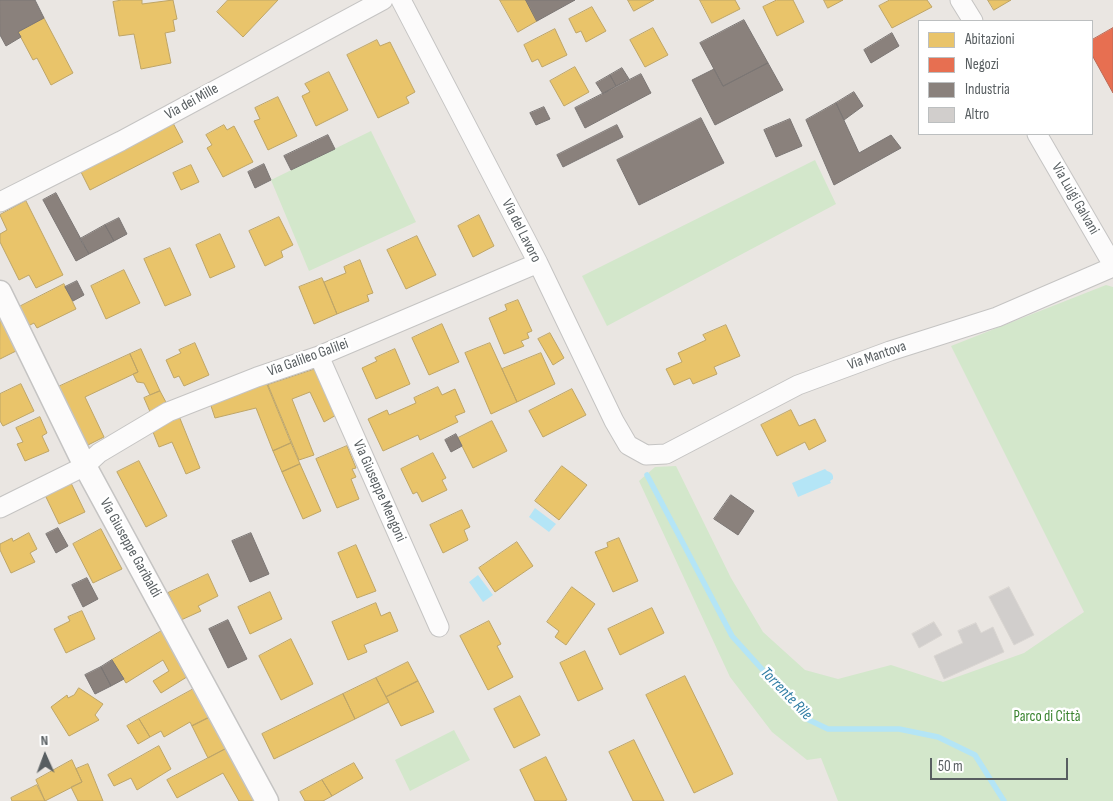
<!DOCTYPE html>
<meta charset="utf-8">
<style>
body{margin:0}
#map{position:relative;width:1113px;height:801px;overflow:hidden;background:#eae6e2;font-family:"Sofia Sans Condensed",sans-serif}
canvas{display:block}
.legend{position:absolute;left:918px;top:20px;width:175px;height:115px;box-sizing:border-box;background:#fff;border:1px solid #bcbfc0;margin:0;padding:6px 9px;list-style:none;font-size:15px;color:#585e61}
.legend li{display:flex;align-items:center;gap:10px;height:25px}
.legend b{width:25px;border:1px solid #bcbfc0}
.north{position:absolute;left:20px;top:731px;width:50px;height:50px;-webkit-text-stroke:4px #fff;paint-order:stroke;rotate:358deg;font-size:14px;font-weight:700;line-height:20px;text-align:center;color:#585e61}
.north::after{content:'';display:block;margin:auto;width:18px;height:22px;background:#585e61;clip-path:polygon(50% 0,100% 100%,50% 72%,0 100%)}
.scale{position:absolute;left:930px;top:758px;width:138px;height:22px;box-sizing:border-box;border:2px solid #585e61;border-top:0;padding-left:6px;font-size:15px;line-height:18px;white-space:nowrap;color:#585e61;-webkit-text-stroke:4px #fff;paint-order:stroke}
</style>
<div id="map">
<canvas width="1113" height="801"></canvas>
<ul class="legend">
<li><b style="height:14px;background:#e9c46a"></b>Abitazioni</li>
<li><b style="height:14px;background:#e76f51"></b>Negozi</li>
<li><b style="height:14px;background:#8a817c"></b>Industria</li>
<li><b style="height:14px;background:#d1cecc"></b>Altro</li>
</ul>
<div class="north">N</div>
<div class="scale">50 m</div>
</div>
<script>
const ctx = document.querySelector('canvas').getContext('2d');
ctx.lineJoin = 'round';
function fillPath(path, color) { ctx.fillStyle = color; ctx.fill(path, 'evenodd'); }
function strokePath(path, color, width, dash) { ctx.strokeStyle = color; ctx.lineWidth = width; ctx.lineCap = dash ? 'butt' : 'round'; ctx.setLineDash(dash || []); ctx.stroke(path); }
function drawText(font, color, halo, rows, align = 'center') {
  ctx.font = font + ' "Sofia Sans Condensed",sans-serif'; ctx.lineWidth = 5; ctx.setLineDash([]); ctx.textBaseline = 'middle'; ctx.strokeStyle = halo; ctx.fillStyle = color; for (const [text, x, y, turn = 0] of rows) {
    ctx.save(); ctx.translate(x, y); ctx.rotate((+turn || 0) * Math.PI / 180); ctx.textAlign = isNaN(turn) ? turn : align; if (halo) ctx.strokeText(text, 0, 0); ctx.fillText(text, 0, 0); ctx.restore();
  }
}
fillPath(new Path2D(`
 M371,131L416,222L309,271L271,180Z
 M815,160L836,204L607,326L582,276Z
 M1106,285L1113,287V801H838L821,758L807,760L772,732L730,677L639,481L655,467L676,466L731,578L763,632L805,670L838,679L891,665L943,682L1024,653L1084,612L951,346Z
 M454,730L470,760L410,791L395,760Z`), '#d3e7cb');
fillPath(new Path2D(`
 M825,469C828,473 834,471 833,479L830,481L831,483L798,497L792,483Z
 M535,508L556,524L549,532L529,517Z
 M478,575L493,595L483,602L469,582Z`), '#b4e5f6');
const homes = new Path2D(`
 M122,0H142V4L173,0L177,19L173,20L175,31L165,33L171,63L141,69L134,34L119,36L113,2Z
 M228,0H278L243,37L217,12Z
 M500,0H526L537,21L518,32Z
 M628,0H654L634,11Z
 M700,0H735L740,9L712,23Z
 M777,0H793L804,22L777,36L763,7Z
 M824,0H843L828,8Z
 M890,0H927L932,7L892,28L879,6Z
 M988,0H1011L994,10Z
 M592,7L606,31L586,42L581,31L576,33L569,19Z
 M44,18L73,73L51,85L37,58L33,60L18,32Z
 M653,28L668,55L645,67L630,40Z
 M555,29L567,55L542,67L538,59L532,62L524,45Z
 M377,40L380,46L390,42L415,92L406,97L409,103L378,118L347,55Z
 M575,67L589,92L564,106L550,81Z
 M329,72L348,110L316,126L302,96L310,92L305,84Z
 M278,97L297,136L268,150L254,121L260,119L255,108Z
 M173,123L183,142L90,190L81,172Z
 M224,125L227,130L234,126L253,162L223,177L207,148L212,145L206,135Z
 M191,165L199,182L181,190L173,173Z
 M26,201L63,275L36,288L29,275L19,280L0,242V234L7,230L0,215Z
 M479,215L494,246L473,257L458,226Z
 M279,217L293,245L281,251L283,257L265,266L249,231Z
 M220,234L235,267L210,278L196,245Z
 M417,236L436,275L406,289L387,250Z
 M170,248L191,295L165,306L144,259Z
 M360,260L373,293L367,295L369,301L337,314L324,282L346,273L344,267Z
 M124,270L140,303L106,319L91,286Z
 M322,278L337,314L314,324L299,287Z
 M64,284L76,309L37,328L34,323L26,327L17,308Z
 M518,300L532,331L527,333L529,338L521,341L524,346L504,354L489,318L507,310L505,305Z
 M0,316L18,350L0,359Z
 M442,324L459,362L429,375L412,338Z
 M726,325L740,356L714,367L717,374L693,384L690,378L674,385L666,369L682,362L678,353L706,340L703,335Z
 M550,333L564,358L553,365L538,339Z
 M195,343L209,375L184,386L179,376L174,378L166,360L181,353L179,350Z
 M490,343L517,402L491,414L465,353Z
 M141,349L160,391L150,395L144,383L137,382L133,374L138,372L130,354Z
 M395,349L410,384L376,399L362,368L377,361L375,358Z
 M541,353L555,384L517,402L502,369Z
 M130,354L138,372L85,397L104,437L88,445L58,387Z
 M319,368L338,414L324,422L310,392L292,399L314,455L299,460L268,385Z
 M266,382L291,443L273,451L256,408L215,418L209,400Z
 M21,384L34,411L3,426L0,421V394Z
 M438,387L442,395L455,389L465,412L455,416L458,422L420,440L418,435L383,451L368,419L387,410L389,415L416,403L414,398Z
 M572,389L586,415L543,437L529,411Z
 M160,391L168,406L151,414L144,398Z
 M791,410L799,426L815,419L826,441L809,450L805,442L777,456L761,425Z
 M179,416L200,468L186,474L172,442L159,447L151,427Z
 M40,417L47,433L42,436L49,451L25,461L17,444L23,442L16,428Z
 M492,421L507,451L473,468L458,438Z
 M291,443L300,464L282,472L273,451Z
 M347,446L356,468L352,469L356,477L351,479L359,499L337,508L316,459Z
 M433,453L446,478L442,480L447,490L422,502L417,492L413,494L401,469Z
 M139,461L167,516L146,527L117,472Z
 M300,464L321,511L303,519L282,472Z
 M562,466L587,485L559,520L535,501Z
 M71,483L85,512L59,524L45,495Z
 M462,510L470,527L464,530L468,540L443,553L430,525Z
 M101,529L122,569L93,583L73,544Z
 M29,533L37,549L30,553L35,562L11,573L0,550V544L12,538L13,541Z
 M619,538L638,581L613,592L595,552L608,547L607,543Z
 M517,542L533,566L495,592L479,568Z
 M356,545L376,591L357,598L338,553Z
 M208,574L218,596L198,606L201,611L181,620L168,593Z
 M572,587L595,604L566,645L555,637L559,631L547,622Z
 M270,592L282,619L250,634L238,607Z
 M376,603L381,616L390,612L398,631L364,645L367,652L348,660L332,622Z
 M652,608L664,633L620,655L608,629Z
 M82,611L95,639L66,653L54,629L70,621L68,617Z
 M489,621L501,644L497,646L513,677L488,690L460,636Z
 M165,629L190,675L161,693L153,681L169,671L163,660L126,683L112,660Z
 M291,639L313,684L281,700L259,656Z
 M585,651L603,689L578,701L560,663Z
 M408,662L418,681L386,697L376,678Z
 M685,676L733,774L694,793L646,695Z
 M376,678L389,702L355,719L343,694Z
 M418,681L434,712L401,726L386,697Z
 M199,686L214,715L192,726L190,722L164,737L161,731L150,737L139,719Z
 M79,688L103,704L95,715L99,720L69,736L51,707L67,695L68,698L74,695Z
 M343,694L355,719L274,759L262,734Z
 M520,696L540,735L514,748L494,709Z
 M214,715L231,746L208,758L192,726Z
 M139,719L150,737L138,744L127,726Z
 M634,740L664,801H633L609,752Z
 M159,746L171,769L137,790L131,778L114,786L108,775Z
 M231,746L254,801H239L223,773L177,798L167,780Z
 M546,757L567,800L564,801H535L520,770Z
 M72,760L82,782L45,801L36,780Z
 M354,763L363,778L332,796L322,780Z
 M88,764L103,801H78L71,787L82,782L76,769Z
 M322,780L332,796L323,801H305L300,792Z
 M37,785L45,801H12L11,798Z`);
fillPath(homes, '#e9c46a');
strokePath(homes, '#bea567', 1);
const shops = new Path2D(`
 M1113,28V93L1092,55V40Z`);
fillPath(shops, '#e76f51');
strokePath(shops, '#bc6a56', 1);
const industry = new Path2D(`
 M0,0H35L44,18L18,32L21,37L6,46L0,35Z
 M526,0H575L537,21Z
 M744,20L768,63L723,86L700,43Z
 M892,33L899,46L871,63L864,50Z
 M768,63L783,90L715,125L692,80L714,69L723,86Z
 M622,68L629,79L616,86L610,75Z
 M641,74L651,93L585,128L575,108Z
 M610,75L616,86L603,94L596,83Z
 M854,92L863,106L844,120L836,103Z
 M836,103L859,153L891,135L901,148L834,185L806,120Z
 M544,107L550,119L536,125L530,113Z
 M701,118L724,163L639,205L617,160Z
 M790,119L802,146L776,157L764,130Z
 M617,125L623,137L563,167L557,155Z
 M328,135L335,149L291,170L284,156Z
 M264,164L271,180L255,188L248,172Z
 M56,193L89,254L76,261L43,200Z
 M119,218L127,234L114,241L105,225Z
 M105,225L114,241L89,254L80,239Z
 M77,281L84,295L73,301L65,287Z
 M456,434L462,446L451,452L445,440Z
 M731,495L754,511L738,535L714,519Z
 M58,528L68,546L56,553L46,534Z
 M251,533L269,574L250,582L232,541Z
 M87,578L98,599L83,607L72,585Z
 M228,620L247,659L228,668L209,629Z
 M112,660L124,679L111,686L101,667Z
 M101,667L111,686L95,694L85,675Z`);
fillPath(industry, '#8a817c');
strokePath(industry, '#7b7674', 1);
strokePath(new Path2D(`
 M647,475L732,636L807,719L828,729H899L938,737L975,755L1004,801`), '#b4e5f6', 5.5);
const building = new Path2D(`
 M1009,587L1034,635L1014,645L989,597Z
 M934,622L942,635L919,648L912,634Z
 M976,623L981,633L993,627L1004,652L944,679L934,656L963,643L958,631Z`);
fillPath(building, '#d1cecc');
strokePath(building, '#d9d5d1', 1);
const minor = new Path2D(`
 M401,0L538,263L614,421L628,445L646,455L666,454L798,385L890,351L997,317L1113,267
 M960,0L973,21
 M1037,134L1113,265
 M0,202L121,141L383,0
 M319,356L439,627
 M0,508L85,466L99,453L168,412L257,377L319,356L538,263`);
const tertiary = new Path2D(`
 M0,292L85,466L267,801`);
strokePath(minor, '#c5c4c3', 21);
strokePath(tertiary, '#c5c4c3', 25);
strokePath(minor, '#fcfbfb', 19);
strokePath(tertiary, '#fcfbfb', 22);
drawText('15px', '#585e61', '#fff', [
 ["Via dei Mille",192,102,-29],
 ["Via Luigi Galvani",1075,199,60],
 ["Via del Lavoro",521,231,63],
 ["Via Mantova",877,356,-19],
 ["Via Galileo Galilei",308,358,-20],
 ["Via Giuseppe Mengoni",379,491,66],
 ["Via Giuseppe Garibaldi",130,548,61]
]);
drawText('15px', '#39832e', '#fff', [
 ["Parco di Città",1047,717]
]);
drawText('italic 16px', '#307da4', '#fff', [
 ["Torrente Rile",786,694,46]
]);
</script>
